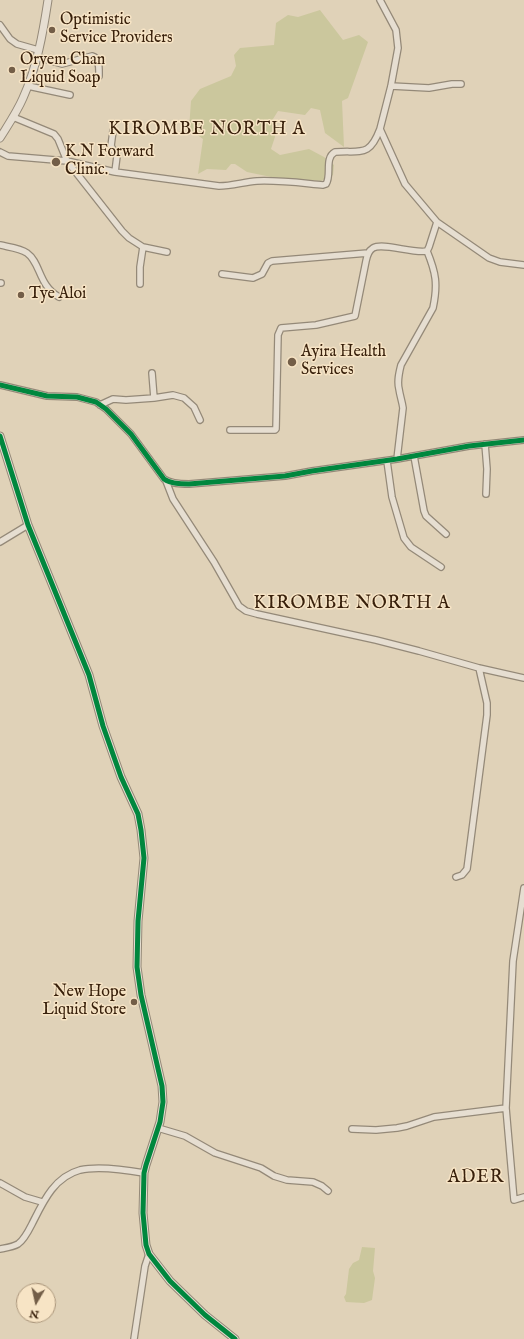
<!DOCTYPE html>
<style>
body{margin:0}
#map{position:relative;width:524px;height:1339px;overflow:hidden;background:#e0d2b8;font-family:"IM FELL English",serif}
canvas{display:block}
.north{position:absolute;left:16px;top:1283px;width:40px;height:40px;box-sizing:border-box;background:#f7e4c5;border:1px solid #ab967b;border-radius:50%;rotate:189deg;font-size:11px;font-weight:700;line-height:16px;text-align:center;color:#38200b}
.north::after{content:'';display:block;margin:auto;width:14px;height:18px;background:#735e48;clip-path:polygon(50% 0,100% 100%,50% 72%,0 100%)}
</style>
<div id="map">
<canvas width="524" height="1339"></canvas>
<div class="north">N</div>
</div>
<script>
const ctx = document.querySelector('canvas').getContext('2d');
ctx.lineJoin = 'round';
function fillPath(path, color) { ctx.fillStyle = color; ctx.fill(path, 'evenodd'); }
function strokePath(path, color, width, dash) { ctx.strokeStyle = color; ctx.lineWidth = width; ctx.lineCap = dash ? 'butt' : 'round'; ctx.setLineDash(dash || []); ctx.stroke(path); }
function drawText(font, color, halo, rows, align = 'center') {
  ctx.font = font + ' "IM FELL English",serif'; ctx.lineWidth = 3; ctx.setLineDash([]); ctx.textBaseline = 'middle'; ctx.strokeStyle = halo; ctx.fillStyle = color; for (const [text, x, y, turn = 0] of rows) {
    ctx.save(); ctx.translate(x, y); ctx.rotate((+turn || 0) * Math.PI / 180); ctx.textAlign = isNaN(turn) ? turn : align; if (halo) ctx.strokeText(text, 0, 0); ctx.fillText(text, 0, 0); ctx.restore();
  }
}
fillPath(new Path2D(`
 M320,10L343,40L359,35L368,42L348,98L342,101L344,147L325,133L320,110L311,108L305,115L278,111L273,119L275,137L271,149L280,155L309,149L324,157L334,165L333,175L321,181L276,178L247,172L235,164H231L226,170L207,169L198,174L203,139L189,129L191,101L200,89L231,76L236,66L234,55L240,48L274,45L276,23L288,15L298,17Z
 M362,1247L375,1248L373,1271L375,1278L372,1300L364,1303L346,1302L344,1297L346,1294L349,1269L353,1263L359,1260Z`), '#cbc79d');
const minor = new Path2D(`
 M380,0L396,30L398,48L391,86L380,129L405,184L437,222L429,247L427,251C436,273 438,284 433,308L401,365C399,373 397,381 399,389C400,396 402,401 403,408L397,459
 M0,25L10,39L17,44L38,50
 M37,57L62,64L92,56C100,58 99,69 99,76
 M28,86L70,95
 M391,86L429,88L452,84H461
 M13,117L54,134L58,139L67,161L122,231L129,238L143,247L167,252
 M113,131L111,146L117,156L115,172
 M0,152L8,156L67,161L115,172L219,186C232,186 244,182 257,181C279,180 301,183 323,185L326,184C332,175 324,158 335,152C361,150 369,158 380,129
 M437,222L489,258L500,262L524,265
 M0,245C8,247 20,248 27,253C41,263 38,285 59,297
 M222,274L253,278L262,274L268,263L272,261L368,253
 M0,283H1
 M140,284V267L143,247
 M152,373L154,398
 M0,385L47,396L77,397L96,402L106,409L131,434L164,479C171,484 181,484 189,484L285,476L312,471L397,459L469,446L524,440
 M100,405L113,399L126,400L154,398L173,395L184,398L194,407L200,420
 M230,430H275L276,429L278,335L281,328L316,325L355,316L366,261C367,256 368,251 373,248C383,242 413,254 427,251
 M485,444L487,469L486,494
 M414,456L424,511L426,516L446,534
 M387,461L392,497L404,538L411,547L441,567
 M166,481L173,499L214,562L239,606L246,611L257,614L376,640L419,651L479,668L524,678
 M0,542L28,525
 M456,877L462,875L467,869L487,715V703L479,668
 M524,888L513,961L506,1108L514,1200L524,1197
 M158,1128L185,1136L215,1153L261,1168L274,1176L287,1180L313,1182L322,1186L328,1191
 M352,1129L376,1130L397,1128L407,1126L434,1117L506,1108
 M0,1183L25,1197L42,1202
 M0,1249C5,1248 13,1247 18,1244C24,1240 29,1230 32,1224C43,1202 54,1177 80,1170C97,1166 127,1170 144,1173
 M134,1339L145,1266L149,1254`);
const tertiary = new Path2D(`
 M0,138C8,125 17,112 23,98C37,67 43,33 48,0
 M0,436L28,525L89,675L103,726L121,777L138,814L141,830L144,858L138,921L137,967L141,995L162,1086L163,1102L160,1122L146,1165L144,1173L143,1213L146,1245L149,1254L170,1281L205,1315L235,1339`);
strokePath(minor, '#948978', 8);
strokePath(tertiary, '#948978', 9);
strokePath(minor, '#e6ded1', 5.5);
strokePath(tertiary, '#e6ded1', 7);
strokePath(new Path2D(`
 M0,385L47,396L77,397L96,402L106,409L131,434L164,479C171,484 181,484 189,484L285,476L312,471L397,459L469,446L524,440
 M0,436L28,525L89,675L103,726L121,777L138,814L141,830L144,858L138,921L137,967L141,995L162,1086L163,1102L160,1122L146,1165L144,1173L143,1213L146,1245L149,1254L170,1281L205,1315L235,1339`), '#00873e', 5);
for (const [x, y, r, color] of [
 [52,30,4,"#735e48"],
 [12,70,4,"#735e48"],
 [56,162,5,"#735e48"],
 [21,295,4,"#735e48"],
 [292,362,5,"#735e48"],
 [134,1002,4,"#735e48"]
]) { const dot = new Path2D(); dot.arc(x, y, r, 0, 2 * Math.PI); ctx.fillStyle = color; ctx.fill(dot); strokePath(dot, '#f7e4c5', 1.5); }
drawText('16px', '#38200b', '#f7e4c5', [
 ["Optimistic",60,21],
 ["Service Providers",60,39],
 ["Oryem Chan",20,61],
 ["Liquid Soap",20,79],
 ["K.N Forward",65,153],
 ["Clinic.",65,171],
 ["Tye Aloi",29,295],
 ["Ayira Health",301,353],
 ["Services",301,371],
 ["New Hope",126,993,"right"],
 ["Liquid Store",126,1011,"right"]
], 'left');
ctx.letterSpacing = '1px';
drawText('18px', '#38200b', '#f7e4c5', [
 ["KIROMBE NORTH A",207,130],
 ["KIROMBE NORTH A",352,604],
 ["ADER",476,1178]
]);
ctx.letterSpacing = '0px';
</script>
